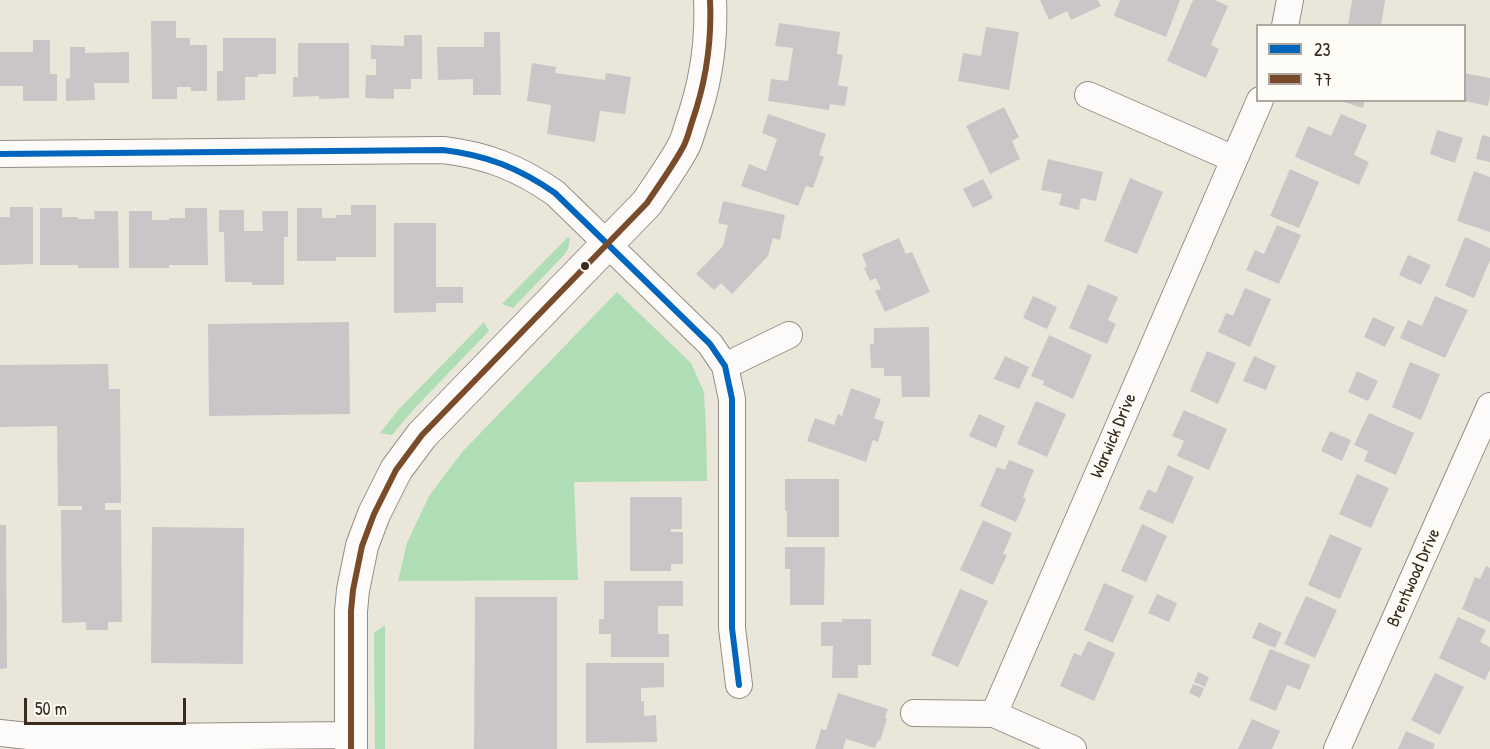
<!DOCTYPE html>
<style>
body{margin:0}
#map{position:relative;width:1490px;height:749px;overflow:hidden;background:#eae7da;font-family:"Patrick Hand",sans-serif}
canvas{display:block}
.legend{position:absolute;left:1256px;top:24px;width:210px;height:78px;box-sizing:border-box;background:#fdfcf7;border:2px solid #afa8a0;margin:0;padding:8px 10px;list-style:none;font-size:18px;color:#3b2a1e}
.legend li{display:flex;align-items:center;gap:12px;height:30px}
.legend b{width:30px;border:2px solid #afa8a0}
.scale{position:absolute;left:24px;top:698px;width:162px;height:27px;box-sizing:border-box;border:3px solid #3b2a1e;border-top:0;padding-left:8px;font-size:18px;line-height:21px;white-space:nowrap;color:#3b2a1e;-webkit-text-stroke:4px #fdfcf7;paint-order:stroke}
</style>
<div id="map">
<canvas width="1490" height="749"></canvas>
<ul class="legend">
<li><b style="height:8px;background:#0065bd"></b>23</li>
<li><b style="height:8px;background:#7a4b2a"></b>77</li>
</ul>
<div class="scale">50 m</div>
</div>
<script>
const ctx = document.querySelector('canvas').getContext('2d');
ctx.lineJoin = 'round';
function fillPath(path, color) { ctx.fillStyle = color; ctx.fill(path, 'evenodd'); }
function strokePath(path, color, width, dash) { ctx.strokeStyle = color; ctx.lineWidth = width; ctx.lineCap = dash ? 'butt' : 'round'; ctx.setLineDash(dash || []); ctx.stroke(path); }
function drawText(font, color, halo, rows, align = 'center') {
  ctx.font = font + ' "Patrick Hand",sans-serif'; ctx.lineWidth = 4.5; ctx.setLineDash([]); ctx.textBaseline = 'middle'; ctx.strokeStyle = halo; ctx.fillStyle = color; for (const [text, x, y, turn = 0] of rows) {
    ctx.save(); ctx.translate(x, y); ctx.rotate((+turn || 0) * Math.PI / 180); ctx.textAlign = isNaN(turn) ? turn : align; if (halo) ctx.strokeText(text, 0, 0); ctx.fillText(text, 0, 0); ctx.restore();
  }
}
fillPath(new Path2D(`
 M568,237L570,239L568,249L564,255L513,308L502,304Z
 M617,292L691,363L704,392L706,429L707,481L574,482L578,580L398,581L407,543L429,496L463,451Z
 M484,322L489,331L413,410L392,435L380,433L399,409Z
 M385,625V749H375L374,633Z`), '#afddb5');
fillPath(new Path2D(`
 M1040,0H1098L1101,6L1071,20L1067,11L1049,20Z
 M1120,0H1180L1166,37L1114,16Z
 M1193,0H1215L1228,6L1211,45L1219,49L1206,78L1167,61Z
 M1352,0H1385L1381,26H1348Z
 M151,21H176V38H190V45H207V91H191V87H177V99H152Z
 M779,23L840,32L837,54L843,55L838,85L848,87L845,106L830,104L829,110L768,101L771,79L788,81L793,48L775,46Z
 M986,27L1019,32L1009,90L958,81L963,53L981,56Z
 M484,32H500L501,95H473V79L438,80L437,47H484Z
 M404,35H422V79H411V89H394V99L365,98L366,75H376V59H371V45L404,46Z
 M223,38H276V74H258V77H245V100L217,101V71H223Z
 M33,40H50V74H57V101H23V86H0V52H33Z
 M298,43H349V98L319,99V96L293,97V77H298Z
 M70,47H85V53L129,52V83H94L95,100L66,101V79L70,78Z
 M532,63L556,67L555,73L605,80L606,73L631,77L625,114L600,111L595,142L547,134L551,105L527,101Z
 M1464,73L1490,78V96L1488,106L1464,101Z
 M1337,100H1365L1363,108Z
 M1004,107L1019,137L1012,141L1020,159L990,174L966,126Z
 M768,114L826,134L819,155L824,157L813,188L806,186L798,206L741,186L749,164L766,171L777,139L762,133Z
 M1341,114L1367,125L1354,155L1369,162L1359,185L1295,157L1308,126L1331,136Z
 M1437,130L1463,138L1455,163L1430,154Z
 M1482,135L1490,137V162L1476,159Z
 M1048,159L1103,172L1096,201L1081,198L1079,210L1059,205L1062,194L1041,190Z
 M1290,169L1319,182L1299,228L1270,216Z
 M1474,171L1490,177V232L1457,221Z
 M1130,178L1163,192L1137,254L1104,241Z
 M983,179L993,198L973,208L963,189Z
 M723,201L785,215L780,240L773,238L768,256L732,294L721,283L714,290L696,274L723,246L728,225L718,223Z
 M351,205H376V257H336V261H297V208H322V218H336V215H351Z
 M10,207H33V264L0,265V217H10Z
 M40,208H62V217H78V219H95L94,211H118L119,268H78V265H40Z
 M185,208H207L208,265H169V268H129V211H152V220H169V218H185Z
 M219,210H244V231H263L262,211H288V237H284V285H252V282H225L224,232H219Z
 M394,223H436V287H463V303H436V312L394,313Z
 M1277,225L1301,235L1279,284L1246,270L1255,250L1264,254Z
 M1465,237L1490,248V260L1474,298L1445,286Z
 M899,238L906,254L912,252L930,292L885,312L875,291L881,289L876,278L870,281L864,268L867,267L862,254Z
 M1408,255L1431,265L1421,285L1399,275Z
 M1088,284L1118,297L1108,320L1116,324L1107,344L1069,328Z
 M1245,288L1271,299L1250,347L1218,332L1226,313L1233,316Z
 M1033,296L1057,307L1047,329L1023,318Z
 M1435,296L1468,310L1445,358L1400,338L1408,320L1422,326Z
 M1373,317L1395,327L1385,347L1364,337Z
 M349,322L350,414L209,416L208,324Z
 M929,327L930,397H902L901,376H884V368H871L870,344H874V328Z
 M1049,335L1092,355L1073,399L1043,385L1044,381L1031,376Z
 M1207,351L1236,363L1218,404L1190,391Z
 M1005,356L1029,367L1019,389L994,379Z
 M1254,356L1276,366L1266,390L1243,381Z
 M1410,362L1440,374L1421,420L1392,407Z
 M108,364L109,389H120L121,503H105V510H121L122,622H108V630H86V622L62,623L61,510H82V506H58L57,426L0,427V365Z
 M1357,371L1378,381L1368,401L1348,392Z
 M851,388L881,399L874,418L884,422L878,442L873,440L866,462L807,441L815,418L834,425L838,414L842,416Z
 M1036,401L1066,414L1047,457L1017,444Z
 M1184,410L1227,429L1209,470L1177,456L1184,441L1172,436Z
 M1369,413L1414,433L1396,475L1364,461L1368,451L1354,445Z
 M979,414L1005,426L996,448L969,436Z
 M1330,431L1351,440L1342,461L1321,451Z
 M1009,460L1034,470L1023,497L1026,499L1016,522L980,506L997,467L1005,470Z
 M1168,465L1194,477L1173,524L1139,509L1148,489L1156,493Z
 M1357,474L1389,488L1371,528L1339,514Z
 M785,479H839V537H787V511H785Z
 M630,497H682V529H671V532H683V564H671V571H630Z
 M983,520L1012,533L1003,554L1007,555L993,585L960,570Z
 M1142,524L1167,536L1146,582L1121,571Z
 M0,525H6L7,668L0,669Z
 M152,527L244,528L243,664L151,663Z
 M1330,534L1362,548L1340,599L1308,585Z
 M785,547H825L824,605H790V569H785Z
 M1486,566L1490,568V622L1462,609L1475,577L1480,579Z
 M604,581H683V606H658V634H669V657H611V634H599V619H604Z
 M1104,583L1134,596L1113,643L1084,630Z
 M960,589L988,601L958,667L931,655Z
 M1157,594L1177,603L1169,622L1148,613Z
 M1306,596L1337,610L1315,658L1284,644Z
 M475,597H557V749H474Z
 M1458,617L1486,630L1480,642L1490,647V669L1485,680L1439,658Z
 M842,619H871V665H858V678H832L833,646H821V622H842Z
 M1259,622L1282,633L1275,648L1252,638Z
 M1088,641L1115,653L1094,701L1060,686L1074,653L1081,656Z
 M1270,649L1310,665L1300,690L1287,685L1276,711L1249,700Z
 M586,663H664V687L641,688V701H644V716L656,715L657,742L586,743Z
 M1198,672L1209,677L1205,687L1194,682Z
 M1435,673L1464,687L1440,735L1411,720Z
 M1193,684L1204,688L1200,698L1189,693Z
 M838,693L888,709L885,718L887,719L880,741L878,740L875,748L846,739L843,749H815L821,729L826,730Z
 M1252,719L1280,731L1272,749H1238Z
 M1406,731L1435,744L1433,749H1398Z`), '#ccc5c8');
const minor = new Path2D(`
 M1285,26L1290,0
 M1088,95L1234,159
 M0,154L443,150C486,155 519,168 555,193L710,344L725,366L732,399V628L739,685
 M725,366L789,335
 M914,713L994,714L1073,749
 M994,714L1260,100
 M0,733L46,738L351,735
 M1337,749L1490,406`);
const tertiary = new Path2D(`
 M351,749V611L353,590L362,546L374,514L396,470L422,435L647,203C659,185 672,167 682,149C687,141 689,131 692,122C706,82 712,42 710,0`);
strokePath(minor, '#948f86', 28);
strokePath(tertiary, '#948f86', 34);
strokePath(minor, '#fcfbf9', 26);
strokePath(tertiary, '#fcfbf9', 32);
strokePath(new Path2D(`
 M0,154L443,150C486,155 519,168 555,193L710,344L725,366L732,399V628L739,685`), '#0065bd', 6);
strokePath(new Path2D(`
 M351,749V611L353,590L362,546L374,514L396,470L422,435L647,203C659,185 672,167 682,149C687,141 689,131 692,122C706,82 712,42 710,0`), '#7a4b2a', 6);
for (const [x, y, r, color] of [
 [585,266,5,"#3b2a1e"]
]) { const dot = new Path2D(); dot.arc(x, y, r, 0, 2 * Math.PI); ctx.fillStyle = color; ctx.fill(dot); strokePath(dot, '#fdfcf7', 2); }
drawText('18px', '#3b2a1e', '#fdfcf7', [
 ["Warwick Drive",1114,436,-67],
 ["Brentwood Drive",1414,578,-66]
]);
</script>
